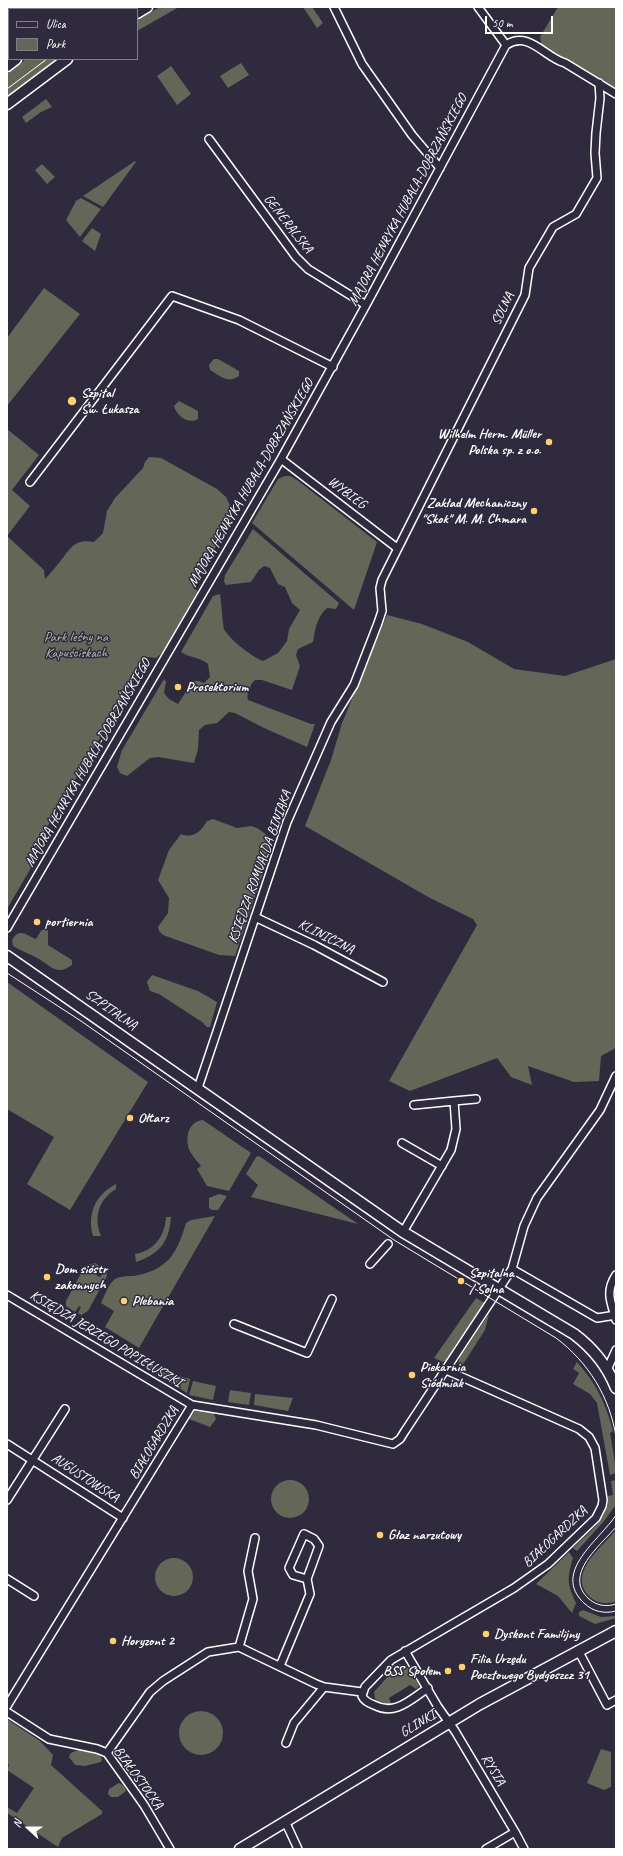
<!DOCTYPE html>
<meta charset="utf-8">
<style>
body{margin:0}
#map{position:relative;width:623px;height:1856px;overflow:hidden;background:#2f2a3d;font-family:Caveat,sans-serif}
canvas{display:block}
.frame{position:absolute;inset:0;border:8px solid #fff;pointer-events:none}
.legend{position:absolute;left:8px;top:8px;width:130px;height:52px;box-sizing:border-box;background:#2f2a3d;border:1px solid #827f8b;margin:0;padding:5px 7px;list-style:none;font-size:12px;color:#fff}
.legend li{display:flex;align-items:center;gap:8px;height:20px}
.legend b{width:20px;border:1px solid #827f8b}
.north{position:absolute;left:8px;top:1808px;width:40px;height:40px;-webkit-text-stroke:3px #2f2a3d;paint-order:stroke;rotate:291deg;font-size:11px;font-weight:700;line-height:16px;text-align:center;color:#fff}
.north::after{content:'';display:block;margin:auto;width:14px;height:18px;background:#fff;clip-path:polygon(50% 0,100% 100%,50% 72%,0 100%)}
.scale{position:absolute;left:485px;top:16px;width:68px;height:18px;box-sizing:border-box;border:2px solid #fff;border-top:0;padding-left:5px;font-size:12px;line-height:14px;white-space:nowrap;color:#fff;-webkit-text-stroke:3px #2f2a3d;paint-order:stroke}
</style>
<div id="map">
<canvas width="623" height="1856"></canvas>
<div class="frame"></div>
<ul class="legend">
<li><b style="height:5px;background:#2f2a3d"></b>Ulica</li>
<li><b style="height:11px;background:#646658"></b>Park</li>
</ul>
<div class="north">N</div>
<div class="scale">50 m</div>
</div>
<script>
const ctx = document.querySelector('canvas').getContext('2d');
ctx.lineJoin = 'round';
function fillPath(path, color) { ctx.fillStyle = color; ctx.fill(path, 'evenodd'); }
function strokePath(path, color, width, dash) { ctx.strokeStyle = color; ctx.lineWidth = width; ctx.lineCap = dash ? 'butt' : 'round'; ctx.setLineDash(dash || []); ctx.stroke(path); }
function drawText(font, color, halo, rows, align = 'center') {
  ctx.font = font + ' Caveat,sans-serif'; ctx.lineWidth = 3; ctx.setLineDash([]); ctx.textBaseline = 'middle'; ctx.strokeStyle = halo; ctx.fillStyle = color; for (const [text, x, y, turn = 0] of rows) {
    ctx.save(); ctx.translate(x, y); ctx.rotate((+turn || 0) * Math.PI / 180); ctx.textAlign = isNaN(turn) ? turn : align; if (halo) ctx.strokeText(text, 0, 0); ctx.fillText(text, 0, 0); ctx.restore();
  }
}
fillPath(new Path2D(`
 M160,7H179L137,31V20Z
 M303,7H312L323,23L317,28Z
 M558,7H616V89L542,46L540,37Z
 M26,59H57L7,97V74Z
 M241,63L249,75L228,88L220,76Z
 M171,66L191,94L177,105L157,76Z
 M46,99L52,107L41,112L26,123L22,117Z
 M135,161L136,162L103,207L83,196Z
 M42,164L55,177L47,184L35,170Z
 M81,198L101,209L80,237L66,220L76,201Z
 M92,228L101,234L95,251L82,241Z
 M44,288L80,314L7,406V338Z
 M214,359H218L239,371V376C228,384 220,376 210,370L209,365Z
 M179,401L198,411V419C188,425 176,415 174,406Z
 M7,429L39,455L12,490L30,506L7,536Z
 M149,457L161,458L217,489L226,497L231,508L232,518L193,588L198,591L163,652L156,658L148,657L50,822L39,841L35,861L7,909V536L44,570L45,579C50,574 54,569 58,564C70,550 73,538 94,542L103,533L107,511L115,498L143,468L145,462Z
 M285,476H290L297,480L377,542L354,610L252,523L278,479Z
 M253,529L339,603L336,609L327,608C317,617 315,629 313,642L298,649L296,655L300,666L292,690L262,680H255C250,685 246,693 248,700L311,724H315L307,747L264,728L235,713L229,712L217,723L205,725L199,730L198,749L194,763L158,757L150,758L127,776L120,773L117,767L122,750L164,679L166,682L164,693L169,699L178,704L193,681H199L204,683L210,677L208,664C200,657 190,658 181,652L213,596L220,594C221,600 223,626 224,629C230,640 251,656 263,661L278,653L287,641L289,629L300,610L292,603L285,587L278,584L270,568L264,566L259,570L251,582L226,585L224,582L225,575Z
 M387,615L422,624L468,642L514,669L565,676L616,659V1048L601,1056L599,1081L574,1082L528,1066L532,1085L511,1077L497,1058L410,1091L389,1081L477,925L473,919L430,898L305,826L331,760L342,723Z
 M213,819L237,828L251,826L257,828L267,835L272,840L270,852L235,956L219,955L163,935L159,931L158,927L168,913L169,898L158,880L169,850L181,834C194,839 201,831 207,821Z
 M45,928L48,931V945L72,960V965C57,976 52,967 39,959C30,954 21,951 13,946L12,940C20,927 26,935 36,939L41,931Z
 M152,975L198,991L217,1002L210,1027H207L202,1022L159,994L150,991L147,982Z
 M7,982L148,1082L70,1210L27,1184L54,1137L7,1109Z
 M203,1120L251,1153L229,1191L207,1186L197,1169L201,1166C198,1162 194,1158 191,1153C184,1142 187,1121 203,1120Z
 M259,1156L358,1224L251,1197L258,1185L246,1174L256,1157Z
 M116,1184V1189C99,1199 93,1217 101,1236H93C87,1214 95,1195 116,1184Z
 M219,1194L227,1196L218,1210H212L209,1208V1198Z
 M215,1216L139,1348L105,1327L114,1311L101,1303C104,1297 109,1283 115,1279C122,1275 132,1277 139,1275C170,1268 178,1250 186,1223L191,1220Z
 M166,1217H171C169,1242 160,1254 136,1262L135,1254C154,1251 165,1236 166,1217Z
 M95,1263L99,1266L96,1275L100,1277L106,1270L107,1276L88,1311L81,1315L78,1313L81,1307L79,1306L75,1312L66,1306V1301L85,1266Z
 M476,1298L485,1303L448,1360L443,1362L434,1358Z
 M489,1314L485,1330L460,1369L458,1364L460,1357Z
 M142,1360L164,1372L190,1379L187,1393L139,1363Z
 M577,1362C596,1383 606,1404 613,1431L610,1433L616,1469V1473L610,1475L597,1403L590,1394L573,1384L579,1373L573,1369Z
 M193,1381L216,1386L213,1400L189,1395Z
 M230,1390L251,1393L249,1405L228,1402Z
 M255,1394L293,1398L288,1411L254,1405Z
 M195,1411L213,1412L216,1419L210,1427L189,1419Z
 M271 1499a19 19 0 1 1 38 0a19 19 0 1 1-38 0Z
 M616,1480L615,1506L604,1521L577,1551L573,1548C588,1533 609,1519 608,1496L613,1495L611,1481Z
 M616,1530V1602C606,1604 598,1604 590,1597C566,1574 602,1547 616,1530Z
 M569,1552L573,1558C567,1578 567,1584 576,1603L572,1613L558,1596L536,1584Z
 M155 1577a19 19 0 1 1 38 0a19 19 0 1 1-38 0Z
 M583,1610L601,1617L616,1616V1618L595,1624L579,1616V1612Z
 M399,1664L410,1669L419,1686L416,1689L410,1685L389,1698L391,1704L387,1705L375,1699L374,1692Z
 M179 1733a22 22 0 1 1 44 0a22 22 0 1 1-44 0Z
 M7,1719L40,1741L53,1755L51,1765L102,1811V1814L62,1838L58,1847L7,1813V1807L17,1813L34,1788L7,1770L9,1765L7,1763Z
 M601,1749L611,1752V1787L604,1790L587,1783Z
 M78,1750C86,1750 98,1751 102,1759L101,1762L85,1766L75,1765L69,1757L71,1753Z
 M119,1783L124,1786L126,1791L118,1797H111L108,1794L109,1789Z`), '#646658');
const street = new Path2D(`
 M334,7L362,64L412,135L440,168
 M478,7L506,45C529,30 544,57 565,63L616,94
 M209,139L296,257L308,269L366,305
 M281,459L397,548
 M30,482L172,296L239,320L333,367
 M255,917L314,945L383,982
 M7,928L281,459L366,305L506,45
 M198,1088L287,822L331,722L354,685L378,623L382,611L380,588L382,580L525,295L529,268L553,227L576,214L597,178L595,153L596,133L600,98L599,83
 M454,1101L476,1099
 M402,1143L442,1166
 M403,1232L451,1150L456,1129L454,1101L414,1105
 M370,1264L388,1244
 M512,1269L597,1318L616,1315
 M7,1295L192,1405L316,1425L393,1444L400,1439L405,1431L512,1269L524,1226L537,1198L600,1110L616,1076
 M616,1320C611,1302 605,1292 616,1275
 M234,1324L307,1353L332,1299
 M607,1370L616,1350
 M7,1444L123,1518
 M7,1500L65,1409
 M7,1579L34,1596
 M239,1647L253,1599L248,1571L255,1538
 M578,1650L607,1705L616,1700
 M405,1651L438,1707L455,1731L515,1832L486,1849
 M280,1666L310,1594L307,1579L319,1546L314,1539L304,1534L289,1568L293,1575L307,1579
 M428,1688C410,1700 395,1716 374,1705C369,1703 364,1701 362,1696L365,1687L391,1660L514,1588L548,1564L596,1518L602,1506L603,1500L595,1448L589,1437L579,1429L446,1370
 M7,1706L192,1405
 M7,1712L49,1739L97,1749L107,1753L144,1805L170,1849
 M286,1743L294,1723L324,1687
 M107,1753L150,1692L163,1681L208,1652L239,1647L316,1684L324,1687L362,1692
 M285,1821L298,1849
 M515,1832L524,1849`);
const secondary = new Path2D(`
 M82,9L85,7
 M137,13L147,7
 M7,66L16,59
 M7,104L67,59
 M7,956L403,1232L574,1334C594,1349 607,1365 616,1388
 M240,1849L480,1704L616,1631`);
strokePath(street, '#fff', 10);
strokePath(secondary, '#fff', 13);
strokePath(street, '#2f2a3d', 7);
strokePath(secondary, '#2f2a3d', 10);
strokePath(new Path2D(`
 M107,9L110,7
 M117,9L120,7
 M7,89L47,59
 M7,973L81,1021L394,1240L556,1338C588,1362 610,1397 616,1437
 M616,1515C600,1540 551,1572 584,1603C593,1612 605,1614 616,1611
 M616,1527C601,1545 562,1575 589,1599C597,1606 607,1607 616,1604`), '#fff', 1);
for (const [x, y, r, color] of [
 [72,401,5,"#ffd166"],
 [549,442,4,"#ffd166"],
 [534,511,4,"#ffd166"],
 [178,687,4,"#ffd166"],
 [37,922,4,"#ffd166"],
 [130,1118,4,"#ffd166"],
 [47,1277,4,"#ffd166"],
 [461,1281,4,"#ffd166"],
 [124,1301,4,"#ffd166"],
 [412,1375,4,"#ffd166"],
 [380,1535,4,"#ffd166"],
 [486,1634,4,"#ffd166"],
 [113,1641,4,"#ffd166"],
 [462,1667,4,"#ffd166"],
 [448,1671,4,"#ffd166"]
]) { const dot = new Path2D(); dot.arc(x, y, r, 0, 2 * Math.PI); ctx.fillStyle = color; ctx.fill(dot); strokePath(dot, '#2f2a3d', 1.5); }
drawText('14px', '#fff', '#2f2a3d', [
 ["MAJORA HENRYKA HUBALA-DOBRZAŃSKIEGO",408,200,-62],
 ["GENERALSKA",288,224,52],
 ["SOLNA",503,309,-64],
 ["MAJORA HENRYKA HUBALA-DOBRZAŃSKIEGO",251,483,-60],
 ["WYBIEG",347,493,37],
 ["MAJORA HENRYKA HUBALA-DOBRZAŃSKIEGO",88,763,-60],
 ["KSIĘDZA ROMUALDA BINIAKA",260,867,-70],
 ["KLINICZNA",326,937,27],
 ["SZPITALNA",111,1010,35],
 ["KSIĘDZA JERZEGO POPIEŁUSZKI",106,1339,31],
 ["BIAŁOGARDZKA",154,1443,-59],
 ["AUGUSTOWSKA",85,1478,33],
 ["BIAŁOGARDZKA",555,1537,-43],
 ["GLINKI",418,1724,-31],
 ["RYSIA",493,1770,59],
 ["BIAŁOSTOCKA",138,1778,54]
]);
drawText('bold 14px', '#fff', '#2f2a3d', [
 ["Szpital",81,393],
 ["Św. Łukasza",81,409],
 ["Wilhelm Herm. Müller",541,434,"right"],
 ["Polska sp. z o.o.",541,450,"right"],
 ["Zakład Mechaniczny",526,503,"right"],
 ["\"Skok\" M. M. Chmara",526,519,"right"],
 ["Prosektorium",186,687],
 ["portiernia",45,922],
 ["Ołtarz",138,1118],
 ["Dom sióstr",55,1269],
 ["zakonnych",55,1285],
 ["Szpitalna",469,1273],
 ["/ Solna",469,1289],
 ["Plebania",132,1301],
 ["Piekarnia",420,1367],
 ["Siódmiak",420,1383],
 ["Głaz narzutowy",388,1535],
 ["Dyskont Familijny",494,1634],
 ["Horyzont 2",121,1641],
 ["Filia Urzędu",470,1659],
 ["Pocztowego Bydgoszcz 31",470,1675],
 ["BSS Społem",440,1671,"right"]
], 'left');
drawText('14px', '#b9bab4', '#2f2a3d', [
 ["Park leśny na",76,637],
 ["Kapuściskach",76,653]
]);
</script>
